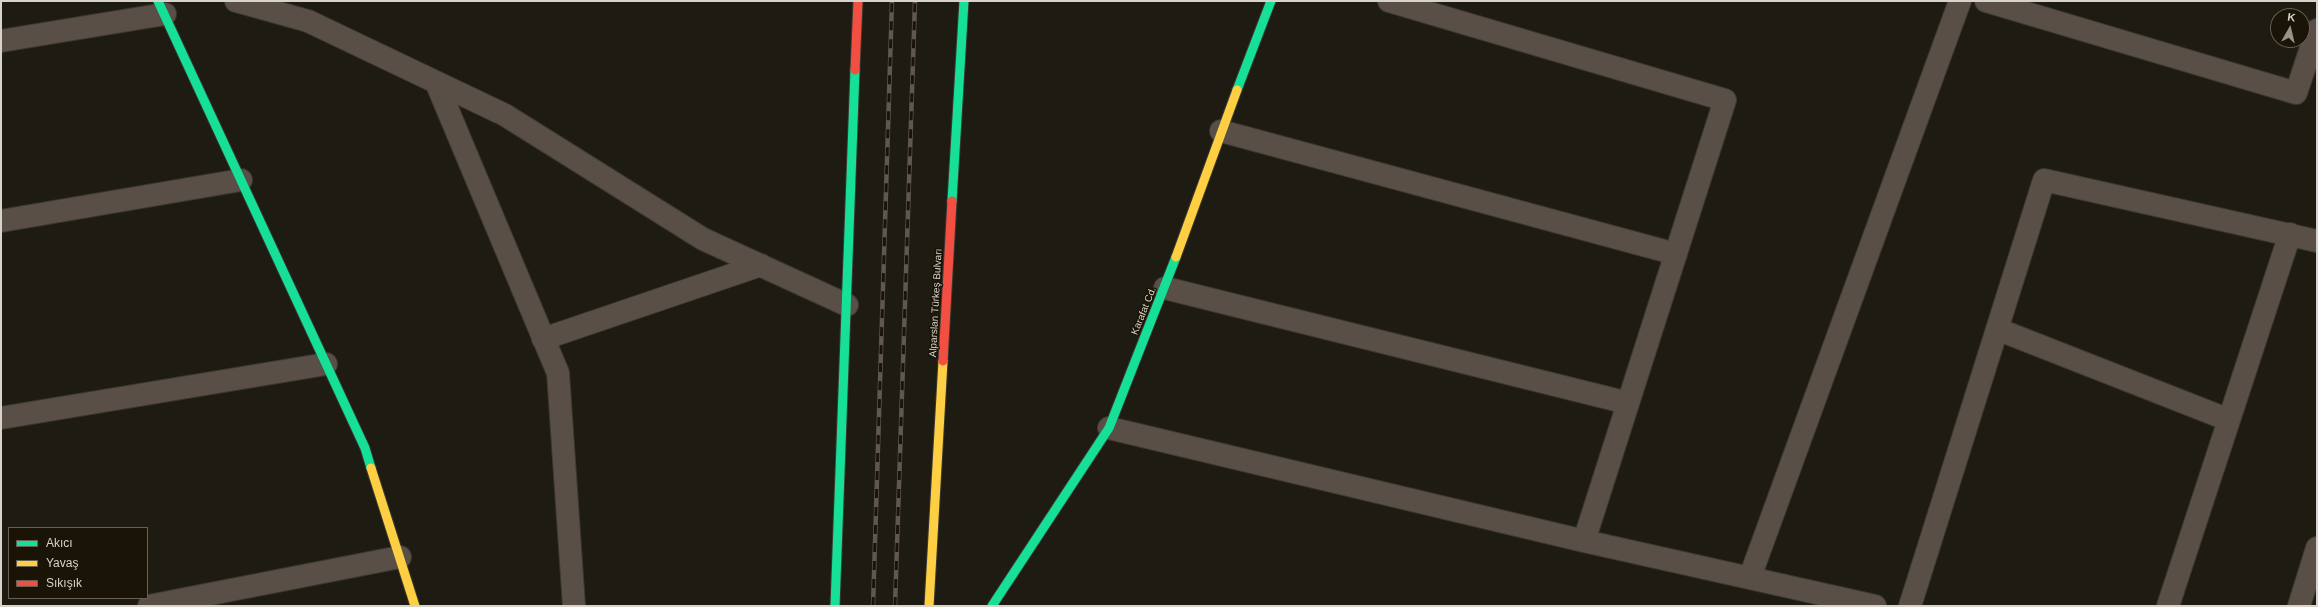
<!DOCTYPE html>
<meta charset="utf-8">
<style>
body{margin:0}
#map{position:relative;width:2318px;height:607px;overflow:hidden;background:#1e1b13;font-family:Arial,sans-serif}
canvas{display:block}
.frame{position:absolute;inset:0;border:2px solid #d7d3ca;pointer-events:none}
.legend{position:absolute;left:8px;top:527px;width:140px;height:72px;box-sizing:border-box;background:#1a1406;border:1px solid #666054;margin:0;padding:5px 7px;list-style:none;font-size:12px;color:#d7d3ca}
.legend li{display:flex;align-items:center;gap:8px;height:20px}
.legend b{width:20px;border:1px solid #666054}
.north{position:absolute;left:2270px;top:8px;width:40px;height:40px;box-sizing:border-box;background:#1a1406;border:1px solid #666054;border-radius:50%;rotate:8deg;font-size:11px;font-weight:700;line-height:16px;text-align:center;color:#d7d3ca}
.north::after{content:'';display:block;margin:auto;width:14px;height:18px;background:#96938a;clip-path:polygon(50% 0,100% 100%,50% 72%,0 100%)}
</style>
<div id="map">
<canvas width="2318" height="607"></canvas>
<div class="frame"></div>
<ul class="legend">
<li><b style="height:5px;background:#16e098"></b>Akıcı</li>
<li><b style="height:5px;background:#ffcf43"></b>Yavaş</li>
<li><b style="height:5px;background:#f24e42"></b>Sıkışık</li>
</ul>
<div class="north">K</div>
</div>
<script>
const ctx = document.querySelector('canvas').getContext('2d');
ctx.lineJoin = 'round';
function strokePath(path, color, width, dash) { ctx.strokeStyle = color; ctx.lineWidth = width; ctx.lineCap = dash ? 'butt' : 'round'; ctx.setLineDash(dash || []); ctx.stroke(path); }
function drawText(font, color, halo, rows, align = 'center') {
  ctx.font = font + ' Arial,sans-serif'; ctx.lineWidth = 3; ctx.setLineDash([]); ctx.textBaseline = 'middle'; ctx.strokeStyle = halo; ctx.fillStyle = color; for (const [text, x, y, turn = 0] of rows) {
    ctx.save(); ctx.translate(x, y); ctx.rotate((+turn || 0) * Math.PI / 180); ctx.textAlign = isNaN(turn) ? turn : align; if (halo) ctx.strokeText(text, 0, 0); ctx.fillText(text, 0, 0); ctx.restore();
  }
}
const street = new Path2D(`
 M236,1L308,21L505,115L703,239L847,305
 M1389,1L1725,100L1584,541
 M1986,1L2296,93L2317,30
 M1,41L165,14
 M436,82L558,373L574,606
 M1221,131L1676,254
 M1,221L241,180
 M1165,288L1628,403
 M1997,329L2229,420
 M543,339L761,265
 M1,418L326,364
 M1109,428L1584,541L1875,606
 M1750,577L1960,1
 M149,606L400,557
 M1910,606L2044,180L2317,241
 M2168,606L2290,234
 M2299,606L2317,548`);
const fast = new Path2D(`
 M158,1L365,448L371,468
 M1237,90L1271,1
 M952,201L964,1
 M835,606L855,70
 M992,606L1109,428L1176,257`);
const slow = new Path2D(`
 M1176,257L1237,90
 M371,468L415,606
 M929,606L943,361`);
const jam = new Path2D(`
 M855,70L858,1
 M943,361L952,201`);
strokePath(street, '#3b3831', 24);
strokePath(fast, '#3b3831', 11);
strokePath(slow, '#3b3831', 11);
strokePath(jam, '#3b3831', 11);
strokePath(street, '#594f46', 22);
strokePath(fast, '#16e098', 9);
strokePath(slow, '#ffcf43', 9);
strokePath(jam, '#f24e42', 9);
const rail = new Path2D(`
 M873,606L892,1
 M895,606L915,1`);
strokePath(rail, '#5f5850', 4.5);
strokePath(rail, '#1a1406', 3, [9]);
drawText('10px', '#d7d3ca', '#1a1406', [
 ["Alparslan Türkeş Bulvarı",936,303,-87],
 ["Karafat Cd.",1144,311,-68]
]);
</script>
